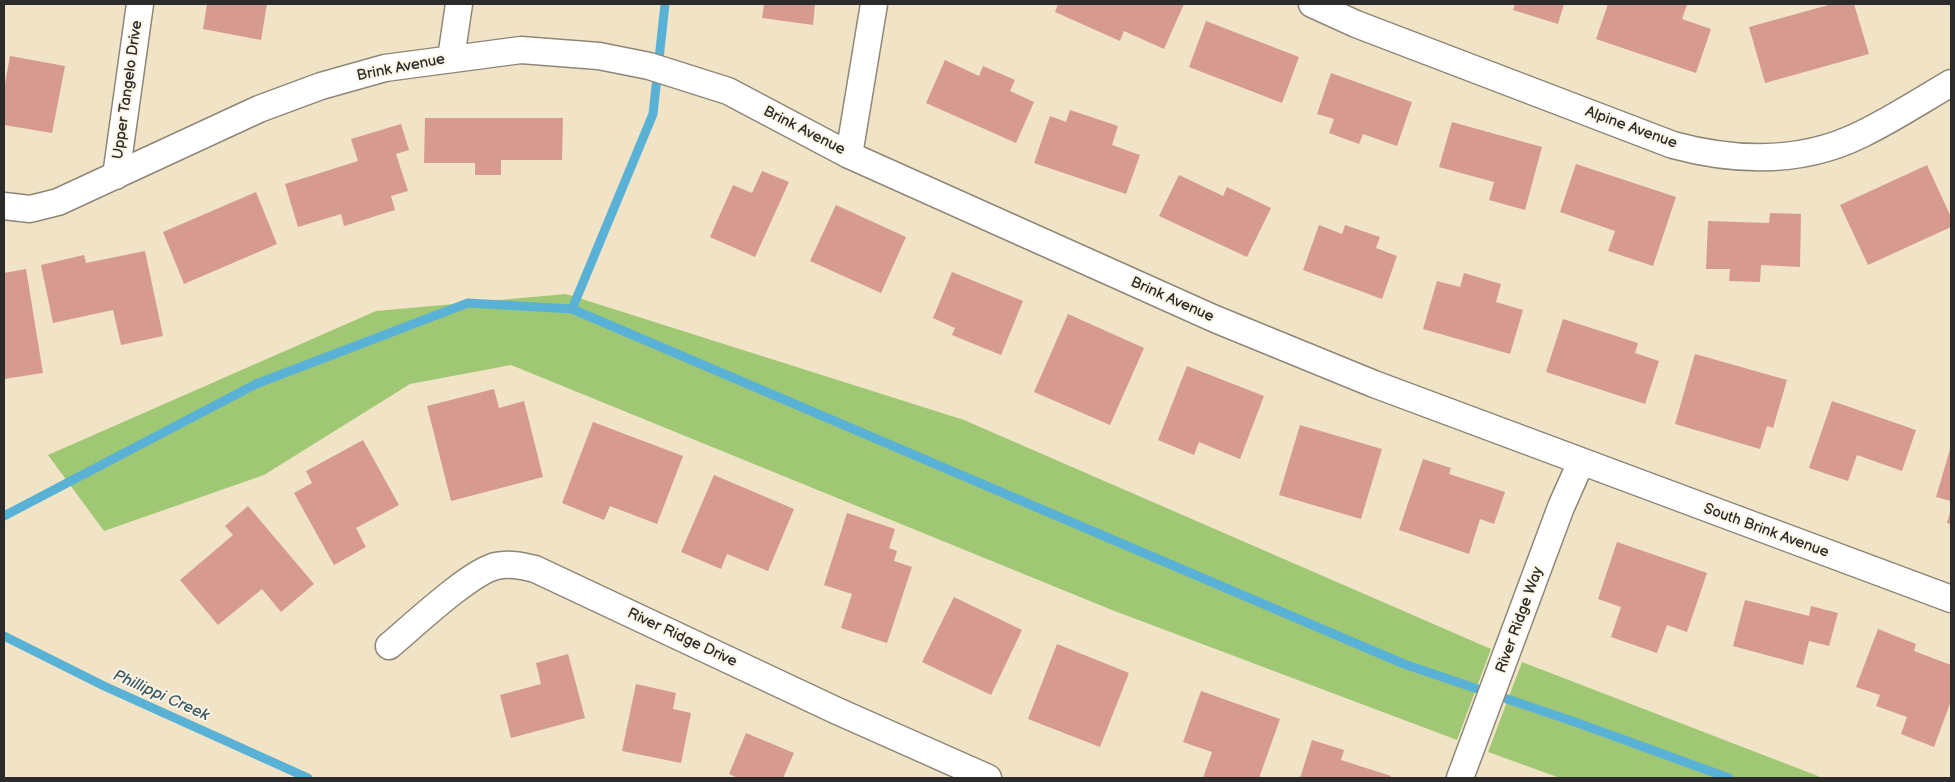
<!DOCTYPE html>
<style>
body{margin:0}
#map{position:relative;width:1955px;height:782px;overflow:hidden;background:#f1e3c6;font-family:"Balsamiq Sans",sans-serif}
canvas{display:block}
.frame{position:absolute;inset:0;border:5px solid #2b2b2b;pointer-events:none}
</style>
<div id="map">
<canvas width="1955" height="782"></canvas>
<div class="frame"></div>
</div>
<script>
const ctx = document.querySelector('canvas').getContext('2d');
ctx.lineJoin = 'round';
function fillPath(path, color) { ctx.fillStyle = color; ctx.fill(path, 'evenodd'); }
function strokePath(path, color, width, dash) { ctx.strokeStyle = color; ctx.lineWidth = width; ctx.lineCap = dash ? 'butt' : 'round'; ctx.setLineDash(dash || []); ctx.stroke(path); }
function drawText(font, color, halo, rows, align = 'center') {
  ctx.font = font + ' "Balsamiq Sans",sans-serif'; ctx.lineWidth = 4; ctx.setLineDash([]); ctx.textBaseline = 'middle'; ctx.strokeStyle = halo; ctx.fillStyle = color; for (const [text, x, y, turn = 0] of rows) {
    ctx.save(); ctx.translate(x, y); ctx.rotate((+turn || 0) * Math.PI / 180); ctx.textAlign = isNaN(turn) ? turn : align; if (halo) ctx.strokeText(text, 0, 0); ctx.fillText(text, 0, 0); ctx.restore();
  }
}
fillPath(new Path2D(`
 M566,294L964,420L1491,649L1457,740L1112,610L511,365L410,384L264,475L104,531L48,455L376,311Z
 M1522,662L1823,778H1560L1488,752Z`), '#a0c874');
strokePath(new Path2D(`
 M572,309L653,114L665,4
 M4,516L256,384L468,303L572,309L1404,664L1575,722L1729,778
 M4,636L104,686L308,778`), '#59b2d6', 9);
fillPath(new Path2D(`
 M207,4H267L261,40L203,29Z
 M764,4H815L813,25L762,18Z
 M1058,4H1184L1164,49L1124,31L1120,41L1055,12Z
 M1515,4H1564L1558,24L1513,10Z
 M1608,4L1687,5L1682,19L1711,29L1696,73L1596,39Z
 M1832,4H1854L1869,54L1765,83L1749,27Z
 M1206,21L1299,57L1282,103L1189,67Z
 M10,56L65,66L52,133L4,125V89Z
 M945,60L979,76L983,66L1015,80L1010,91L1034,102L1016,143L926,103Z
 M1331,73L1412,102L1397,146L1363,134L1359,144L1329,133L1334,119L1317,114Z
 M1070,110L1118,126L1112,145L1140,155L1126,194L1034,163L1050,116L1066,122Z
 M425,118H563L562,160H501V175H475V163H424Z
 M1452,122L1542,147L1525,210L1489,200L1494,182L1439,167Z
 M401,124L409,150L396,154L408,191L391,196L395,210L344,226L341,214L298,227L285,184L358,161L351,139Z
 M1576,164L1676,197L1653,266L1608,251L1615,231L1560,212Z
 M1927,165L1951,217V227L1868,265L1840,205Z
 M762,171L789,182L755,257L710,237L733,185L752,193Z
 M1179,175L1223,196L1227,187L1271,208L1247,257L1159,216Z
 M256,192L277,244L184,284L163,232Z
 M836,205L906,237L881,293L810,261Z
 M1770,213L1801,214L1800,267L1761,265L1760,282L1729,281L1730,269H1706L1708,221L1769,223Z
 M1319,225L1342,234L1345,225L1380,237L1376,248L1397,256L1382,299L1303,270Z
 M145,251L163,336L121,345L113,310L53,323L41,265L84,255L86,263Z
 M26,269L43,373L4,379V273Z
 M952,272L1023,301L1001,355L952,335L955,328L933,318Z
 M1464,273L1501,284L1496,302L1523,310L1510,354L1423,329L1437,281L1460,287Z
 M1068,314L1144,348L1110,425L1034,392Z
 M1563,319L1638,343L1635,353L1659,361L1645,404L1546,372Z
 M1695,354L1787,380L1773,428L1767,426L1760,449L1675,424Z
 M1187,366L1264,396L1240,459L1199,442L1194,455L1158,440Z
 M494,389L499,408L524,401L543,477L451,501L427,406Z
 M1832,401L1916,430L1902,471L1857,455L1848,481L1809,468Z
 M593,422L683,456L657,524L610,506L604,520L562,503Z
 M1300,425L1382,449L1361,519L1279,495Z
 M363,440L399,505L356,528L366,547L334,565L294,493L312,483L306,471Z
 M1951,446V501L1936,497Z
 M1423,459L1451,468L1449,474L1505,492L1494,524L1480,519L1469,554L1399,530Z
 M714,475L794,509L768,571L727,554L721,569L681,552Z
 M248,506L314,584L281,612L262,589L218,625L180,580L233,535L225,526Z
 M1951,509V524L1947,523Z
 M847,513L895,529L889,548L897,551L894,561L912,567L887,643L841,628L852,594L824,585Z
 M1617,542L1707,573L1687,632L1667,625L1657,653L1611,637L1621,607L1598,599Z
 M954,597L1022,630L991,695L922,662Z
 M1745,600L1809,616L1811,606L1838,613L1829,646L1809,641L1803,665L1733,646Z
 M1878,629L1916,644L1914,651L1951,665V701L1934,747L1901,734L1907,717L1876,706L1880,695L1856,687Z
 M1057,644L1129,673L1100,747L1028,719Z
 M568,654L585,718L511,738L500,695L541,684L536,663Z
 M636,684L676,693L673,709L691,713L681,763L622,751Z
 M1201,691L1280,719L1259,778H1203L1212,752L1183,742Z
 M746,733L794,753L783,778H738L729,774Z
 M1312,740L1344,750L1341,760L1391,776L1390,778H1300Z`), '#d69b8e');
const minor = new Path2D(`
 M1312,4L1356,24L1673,145C1736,162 1802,164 1862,134C1893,119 1922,100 1951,83
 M451,58L459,4
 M849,155L874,4
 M116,176L140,4
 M4,206L30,209L58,202L259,109L321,86L385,68L521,50L599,56L649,66L728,91L849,155L1215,319L1374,384L1951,599
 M389,646C413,626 470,572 496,566C510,563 522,566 535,569L835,710L988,778
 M1460,778L1561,507L1581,462`);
strokePath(minor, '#8e8778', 29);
strokePath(minor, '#fff', 26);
drawText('15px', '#2b2b2b', '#fcf5e5', [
 ["Brink Avenue",401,68,-11],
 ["Upper Tangelo Drive",128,90,-82],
 ["Alpine Avenue",1631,128,20],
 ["Brink Avenue",804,131,27],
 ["Brink Avenue",1172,300,24],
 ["South Brink Avenue",1766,531,20],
 ["River Ridge Way",1520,620,-70],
 ["River Ridge Drive",682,638,25]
]);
drawText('italic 16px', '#3b5a67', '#fcf5e5', [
 ["Phillippi Creek",161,696,24]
]);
</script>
